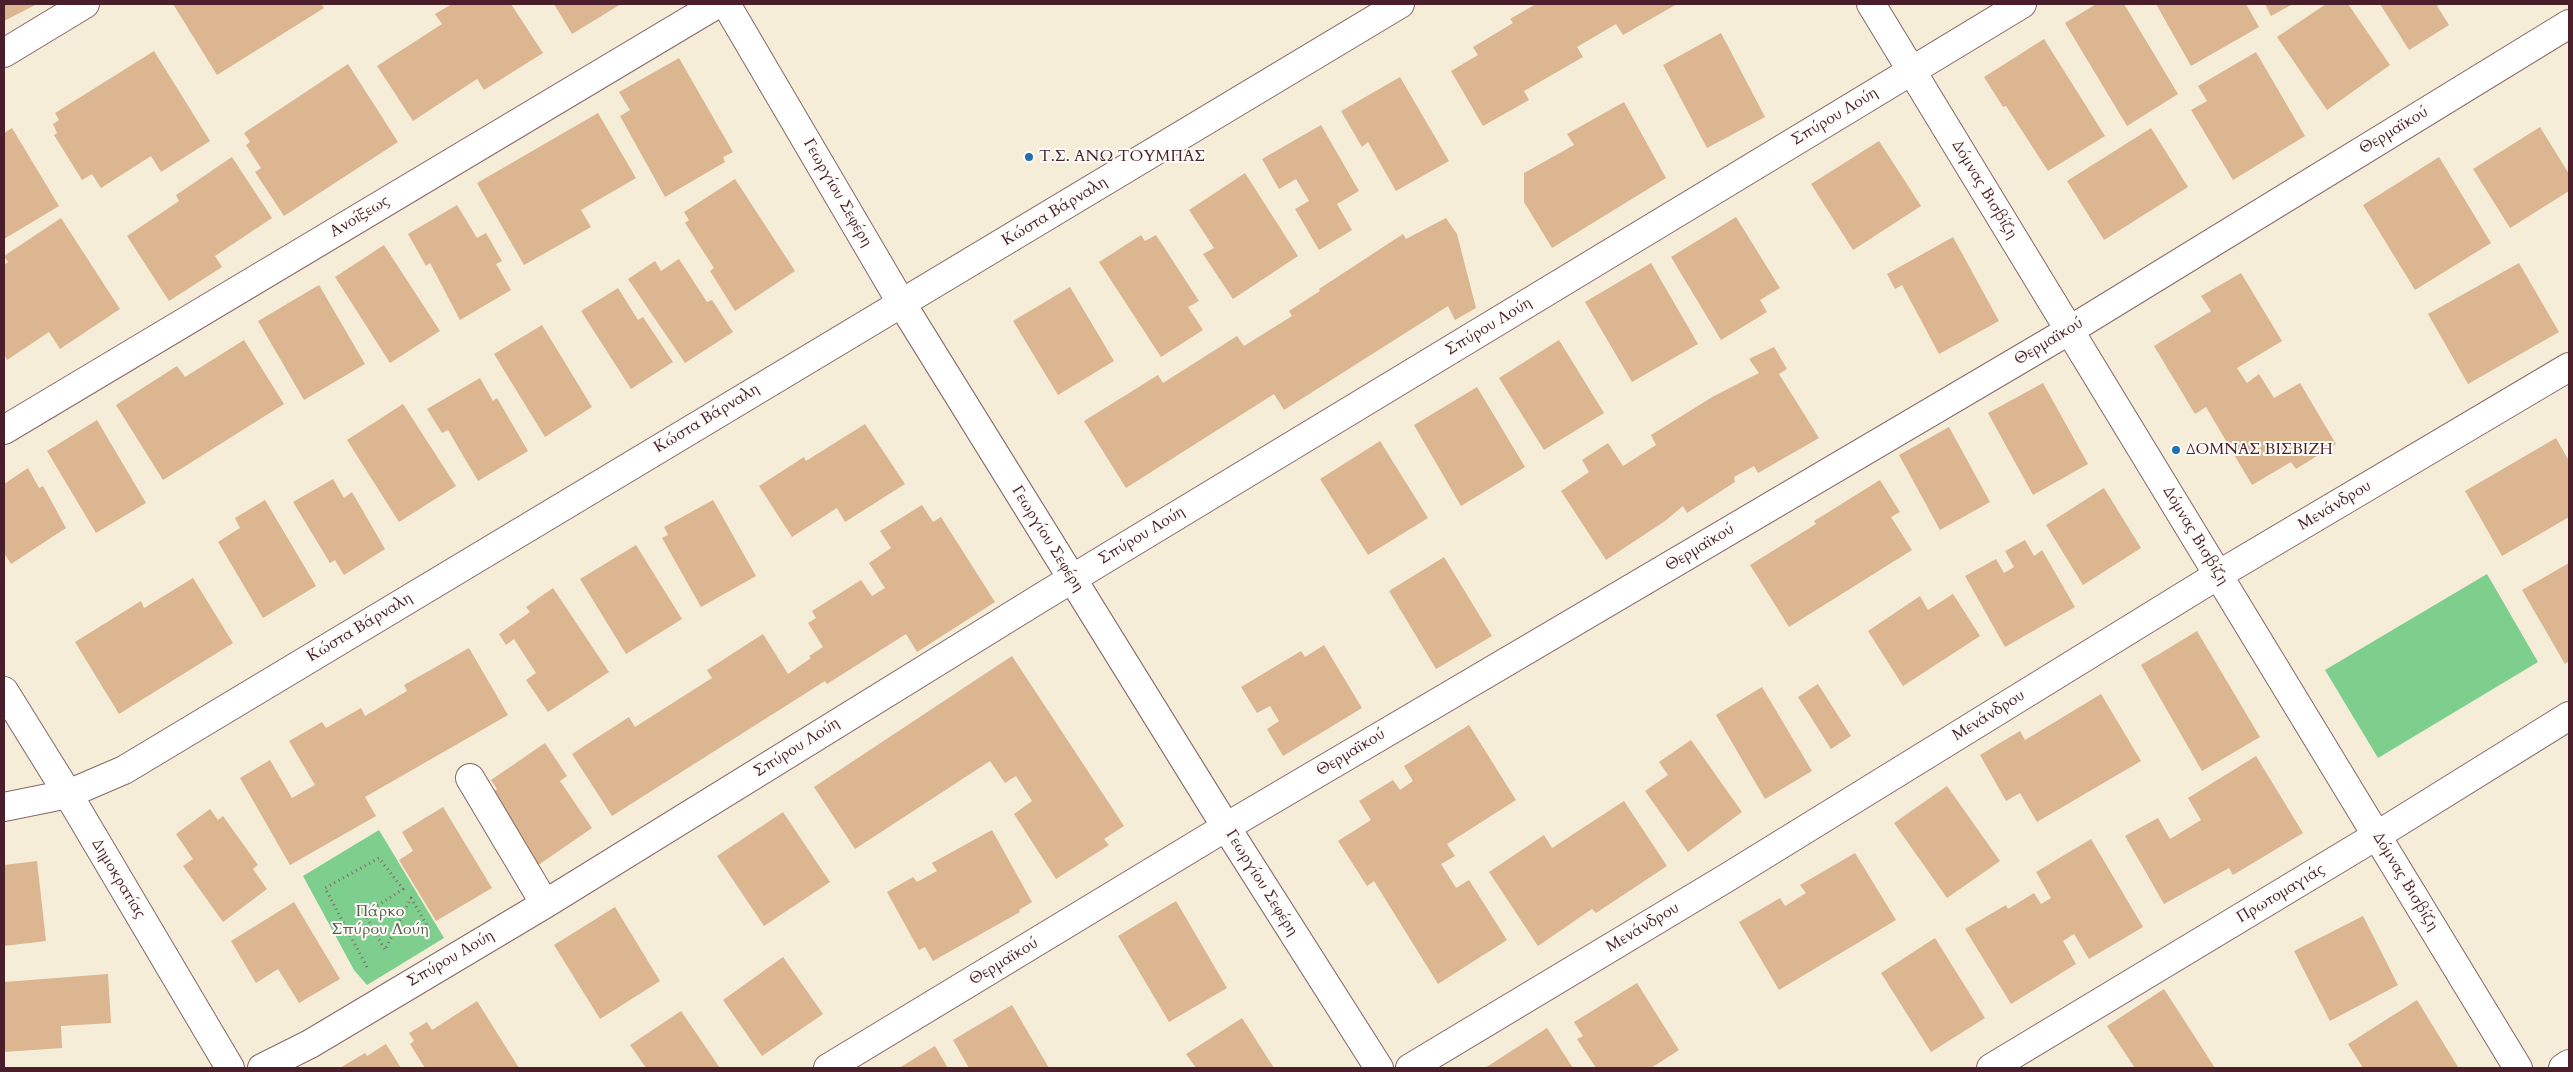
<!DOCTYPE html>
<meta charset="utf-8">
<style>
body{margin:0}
#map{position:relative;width:2573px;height:1072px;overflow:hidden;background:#f6edd9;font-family:Cardo,serif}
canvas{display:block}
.frame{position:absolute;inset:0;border:5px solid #4a1f2b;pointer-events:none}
</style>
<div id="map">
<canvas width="2573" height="1072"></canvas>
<div class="frame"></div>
</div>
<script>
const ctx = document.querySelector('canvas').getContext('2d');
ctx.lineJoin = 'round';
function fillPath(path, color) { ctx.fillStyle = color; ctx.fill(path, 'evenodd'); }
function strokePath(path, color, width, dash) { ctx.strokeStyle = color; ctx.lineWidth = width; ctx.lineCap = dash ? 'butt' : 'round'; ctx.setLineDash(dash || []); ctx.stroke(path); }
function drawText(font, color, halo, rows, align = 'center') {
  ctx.font = font + ' Cardo,serif'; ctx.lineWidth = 4; ctx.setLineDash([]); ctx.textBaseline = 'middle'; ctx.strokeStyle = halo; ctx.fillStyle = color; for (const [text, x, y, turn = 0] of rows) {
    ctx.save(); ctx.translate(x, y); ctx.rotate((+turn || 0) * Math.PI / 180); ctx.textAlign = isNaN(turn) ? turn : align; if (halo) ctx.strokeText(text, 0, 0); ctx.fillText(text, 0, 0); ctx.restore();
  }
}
fillPath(new Path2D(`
 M2487,574L2538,662L2378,758L2325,670Z
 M379,830L444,938L367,985L354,970L303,876Z`), '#7ece8e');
fillPath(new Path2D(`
 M4,4H37L4,21Z
 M173,4H321L324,8L217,75Z
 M452,4H511L543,53L484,90L477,79L413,121L377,66L442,24L435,14Z
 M554,4H621L572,34Z
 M1536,4H1677L1623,35L1616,24L1577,47L1583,57L1524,91L1529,100L1483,126L1451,71L1478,55L1473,47L1513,23L1510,19Z
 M2096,4H2124L2178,94L2127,126L2065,23Z
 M2156,4H2246L2259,27L2191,66Z
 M2265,4H2293L2271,16Z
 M2326,4H2348L2390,65L2327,110L2277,37Z
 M2380,4H2441L2437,6L2449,25L2409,50Z
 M1721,33L1765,117L1707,148L1663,65Z
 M2044,39L2105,136L2048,171L2006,106L2003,107L1984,77Z
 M154,51L210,141L161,172L151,156L101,188L92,174L82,180L54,135L57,133L53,124L59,120L55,113Z
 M2256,52L2305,136L2233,180L2191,110L2207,101L2198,86Z
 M679,58L733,152L723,157L725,162L665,197L620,116L630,110L619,92Z
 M348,64L398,142L284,216L255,172L261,168L246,145L250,142L244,133Z
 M1400,77L1449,161L1396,191L1368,142L1362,147L1341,111Z
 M1624,102L1666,178L1552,248L1524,202V173L1574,145L1567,134Z
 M598,113L636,178L581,210L591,227L524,265L477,183Z
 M1321,125L1359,191L1337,204L1352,230L1319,250L1295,209L1309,201L1296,179L1279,189L1262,159Z
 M2540,127L2569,174V191L2510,228L2473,169Z
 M12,128L59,206L4,239V133Z
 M2151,128L2188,187L2104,240L2067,181Z
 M1879,141L1921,206L1853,250L1811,184Z
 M232,157L272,218L215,256L222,267L169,301L127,236L179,201L176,195Z
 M2439,157L2491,243L2415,290L2363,205Z
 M1245,173L1298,256L1233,299L1203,254L1214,248L1189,210Z
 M735,179L795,271L735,311L710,271L714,268L685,223L689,220L684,212Z
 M457,205L477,238L486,233L502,261L496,264L511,290L460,320L430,263L426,266L408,234Z
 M1736,217L1780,288L1760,300L1767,312L1721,340L1671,257Z
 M61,218L120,309L60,349L49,332L7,360L4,354V265L8,262L4,256Z
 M1446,218L1457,234L1476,308L1455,320L1448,306L1284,410L1274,394L1126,488L1084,421L1158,375L1163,383L1237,336L1244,346L1292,316L1289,311L1320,291L1319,289L1403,234L1406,239Z
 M1141,235L1145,241L1156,235L1199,301L1188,307L1203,330L1161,357L1099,262Z
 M1953,237L1999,321L1939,354L1902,285L1895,289L1887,274Z
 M384,245L440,331L390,363L335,277Z
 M679,259L707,302L712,300L733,332L685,363L628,279L655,261L661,271Z
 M1651,263L1698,344L1632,382L1585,302Z
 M2519,263L2559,332L2468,384L2428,314Z
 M2241,273L2282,341L2237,368L2247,383L2259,374L2274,398L2300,383L2336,444L2296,469L2291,462L2252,485L2206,407L2195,414L2154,346L2211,311L2201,296Z
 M319,285L365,364L304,400L258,321Z
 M1070,287L1114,361L1058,395L1013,321Z
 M618,288L638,320L643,317L673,362L631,389L581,311Z
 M542,325L592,407L545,437L494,354Z
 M244,340L284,404L163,480L116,405L177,366L185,377Z
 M1559,340L1604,413L1544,450L1499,378Z
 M1774,347L1787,369L1779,374L1819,438L1758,473L1754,466L1734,477L1735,482L1687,513L1683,506L1665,521L1606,560L1561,491L1589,472L1582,460L1608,443L1623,466L1656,445L1651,435L1714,396L1759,373L1749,359Z
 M480,378L493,401L497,398L528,451L478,481L448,430L442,433L427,409Z
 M2043,383L2088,464L2033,495L1988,413Z
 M1477,387L1525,467L1461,506L1414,425Z
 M403,404L456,486L399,522L347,440Z
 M97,420L146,503L96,533L47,451Z
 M865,424L905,484L845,522L837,508L792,537L759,486L804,457L806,461Z
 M1949,427L1990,502L1940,530L1899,455Z
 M2556,438L2569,461V517L2502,556L2465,491Z
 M1380,441L1428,518L1368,555L1320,479Z
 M28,468L39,488L43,486L66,528L11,564L4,553V484Z
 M333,479L344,498L352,492L385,549L344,575L335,560L330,563L293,502Z
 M1880,480L1900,512L1891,517L1912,550L1789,627L1750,565L1816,524L1814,521Z
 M2104,488L2141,548L2083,585L2046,525Z
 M265,500L316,586L263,618L218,542L240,528L235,518Z
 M713,500L756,576L701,607L662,538L668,535L664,527Z
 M922,505L933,522L941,517L995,602L917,652L906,634L827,684L825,681L612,816L572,754L629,717L635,727L712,678L707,670L763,634L788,674L811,658L809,656L823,647L808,623L816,618L812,611L861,580L872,596L885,588L869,563L891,548L880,531Z
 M2025,540L2034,556L2042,550L2075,607L2005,647L1965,576L1996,559L2004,573L2014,567L2005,551Z
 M636,545L682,619L626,654L580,579Z
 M1444,557L1492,636L1436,669L1389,591Z
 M2569,563V661L2565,664L2522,590Z
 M193,578L233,643L119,714L75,642L141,601L144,608Z
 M553,588L609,672L548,712L526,680L536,673L514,639L506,645L499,634L530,612L526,607Z
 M1953,594L1980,636L1903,686L1868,631L1920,596L1928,610Z
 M2197,631L2260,737L2202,771L2141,665Z
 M1324,645L1362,708L1283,756L1267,729L1279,721L1270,706L1257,713L1241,687L1301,651L1305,657Z
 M469,648L508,715L365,797L376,816L290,865L240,778L270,760L292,798L315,785L289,741L322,722L326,728L361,708L365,716L407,691L404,685Z
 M1012,656L1124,826L1104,839L1109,845L1056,879L1014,814L1032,801L1016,776L1005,783L990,761L855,849L814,787Z
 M1818,684L1851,736L1831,749L1798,697Z
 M1762,687L1812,771L1765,799L1716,715Z
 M2101,694L2141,761L2037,822L2020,793L2006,801L1980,755L2020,731L2025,740Z
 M1469,725L1516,800L1447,844L1455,856L1441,864L1456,888L1469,880L1507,940L1438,984L1374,881L1367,886L1338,841L1371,820L1359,801L1393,780L1400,790L1413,781L1404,766Z
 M1691,740L1742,812L1688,852L1645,791L1668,775L1659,762Z
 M545,743L567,776L560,781L592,828L534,868L485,797L497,789L491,780Z
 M2256,756L2303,833L2233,875L2229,868L2164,904L2125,836L2158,818L2170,839L2201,820L2188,798Z
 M1947,786L2000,861L1947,898L1894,823Z
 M1624,801L1667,866L1596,913L1592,909L1538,946L1489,872L1544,835L1552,848Z
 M443,807L492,888L436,921L399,860L413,851L402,832Z
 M210,809L218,820L223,816L258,865L253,869L267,889L223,922L183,866L193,859L176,834Z
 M783,812L830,882L764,926L717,856Z
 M992,830L1032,902L1019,910L1020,912L933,961L925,947L919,950L887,892L913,877L917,882L937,871L932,863Z
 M2091,839L2143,927L2089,959L2074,934L2063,941L2076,964L2011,1004L1965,929L2006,905L2008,909L2034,893L2041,904L2051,898L2036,872Z
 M1855,853L1896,920L1779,990L1739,922L1780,898L1785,906L1806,893L1800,885Z
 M37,861L46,941L4,946V865Z
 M1176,901L1227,988L1169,1022L1118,936Z
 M294,902L340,979L299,1003L278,969L256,983L231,941Z
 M615,907L660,981L600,1019L554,945Z
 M2363,916L2398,985L2330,1021L2294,951Z
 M1935,938L1985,1018L1931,1052L1881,973Z
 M783,957L823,1014L762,1056L723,1000Z
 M108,974L111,1023L61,1026L62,1048L4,1052V982Z
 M1637,983L1679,1050L1651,1068H1596L1577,1039L1583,1036L1574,1022Z
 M2164,989L2215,1068H2135L2107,1026Z
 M2417,1000L2458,1067L2363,1068L2348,1044Z
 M477,1001L519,1068H425L410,1044L414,1041L409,1033L427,1022L432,1030Z
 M1012,1005L1049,1068H969L953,1040Z
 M681,1011L720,1068H646L630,1045Z
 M1242,1018L1274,1068H1196L1186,1054Z
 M1547,1028L1573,1068H1485Z
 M386,1044L401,1068H340L365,1053L367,1056Z
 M935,1046L948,1068H899Z`), '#dbb690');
const minor = new Path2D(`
 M726,4L902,304L1226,827L1379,1068
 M1871,4L2518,1068
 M4,53L85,4
 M4,430L717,4
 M4,691L68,794L230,1068
 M470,778L545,904
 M4,807L68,794L124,770L1400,4
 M262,1068L310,1044L545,904L1042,597L2022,4
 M828,1068L1226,827L2070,330L2569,24
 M1410,1068L1728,877L2218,575L2569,367
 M1991,1068L2376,836L2569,716
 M2563,1068L2569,1064`);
strokePath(minor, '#866768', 30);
strokePath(new Path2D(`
 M367,967L325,888L379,858L403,889L365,914L385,950L411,898L430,930`), '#866768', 3, [1, 4]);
strokePath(minor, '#fff', 28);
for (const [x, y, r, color] of [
 [1029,157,5,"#1f6fb2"],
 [2176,450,5,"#1f6fb2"]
]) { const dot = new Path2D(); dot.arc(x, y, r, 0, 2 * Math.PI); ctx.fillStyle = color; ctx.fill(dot); strokePath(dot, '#fdfcf7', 2); }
drawText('16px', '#4a1f2b', '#fdfcf7', [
 ["Σπύρου Λούη",1835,117,-31],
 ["Θερμαϊκού",2394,131,-31],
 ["Δόμνας Βισβίζη",1984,190,59],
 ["Γεωργίου Σεφέρη",837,193,60],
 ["Κώστα Βάρναλη",1055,212,-31],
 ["Ανοίξεως",360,217,-31],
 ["Σπύρου Λούη",1489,327,-31],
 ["Θερμαϊκού",2049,342,-31],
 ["Κώστα Βάρναλη",707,419,-31],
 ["Μενάνδρου",2335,506,-31],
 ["Σπύρου Λούη",1142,536,-31],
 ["Δόμνας Βισβίζη",2195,536,59],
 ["Γεωργίου Σεφέρη",1047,539,58],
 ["Θερμαϊκού",1700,548,-31],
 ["Κώστα Βάρναλη",360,628,-31],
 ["Μενάνδρου",1989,716,-32],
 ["Σπύρου Λούη",797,748,-32],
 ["Θερμαϊκού",1351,753,-31],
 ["Δημοκρατίας",118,879,59],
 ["Δόμνας Βισβίζη",2405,882,59],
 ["Γεωργίου Σεφέρη",1261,883,58],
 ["Πρωτομαγιάς",2281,894,-31],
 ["Μενάνδρου",1643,928,-31],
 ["Σπύρου Λούη",451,959,-30],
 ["Θερμαϊκού",1004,962,-31]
]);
drawText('16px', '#4a1f2b', '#fdfcf7', [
 ["Τ.Σ. ΑΝΩ ΤΟΥΜΠΑΣ",1039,157],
 ["ΔΟΜΝΑΣ ΒΙΣΒΙΖΗ",2186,450]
], 'left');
drawText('16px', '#5c5c4e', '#fdfcf7', [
 ["Πάρκο",380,912],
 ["Σπύρου Λούη",380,930]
]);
</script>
